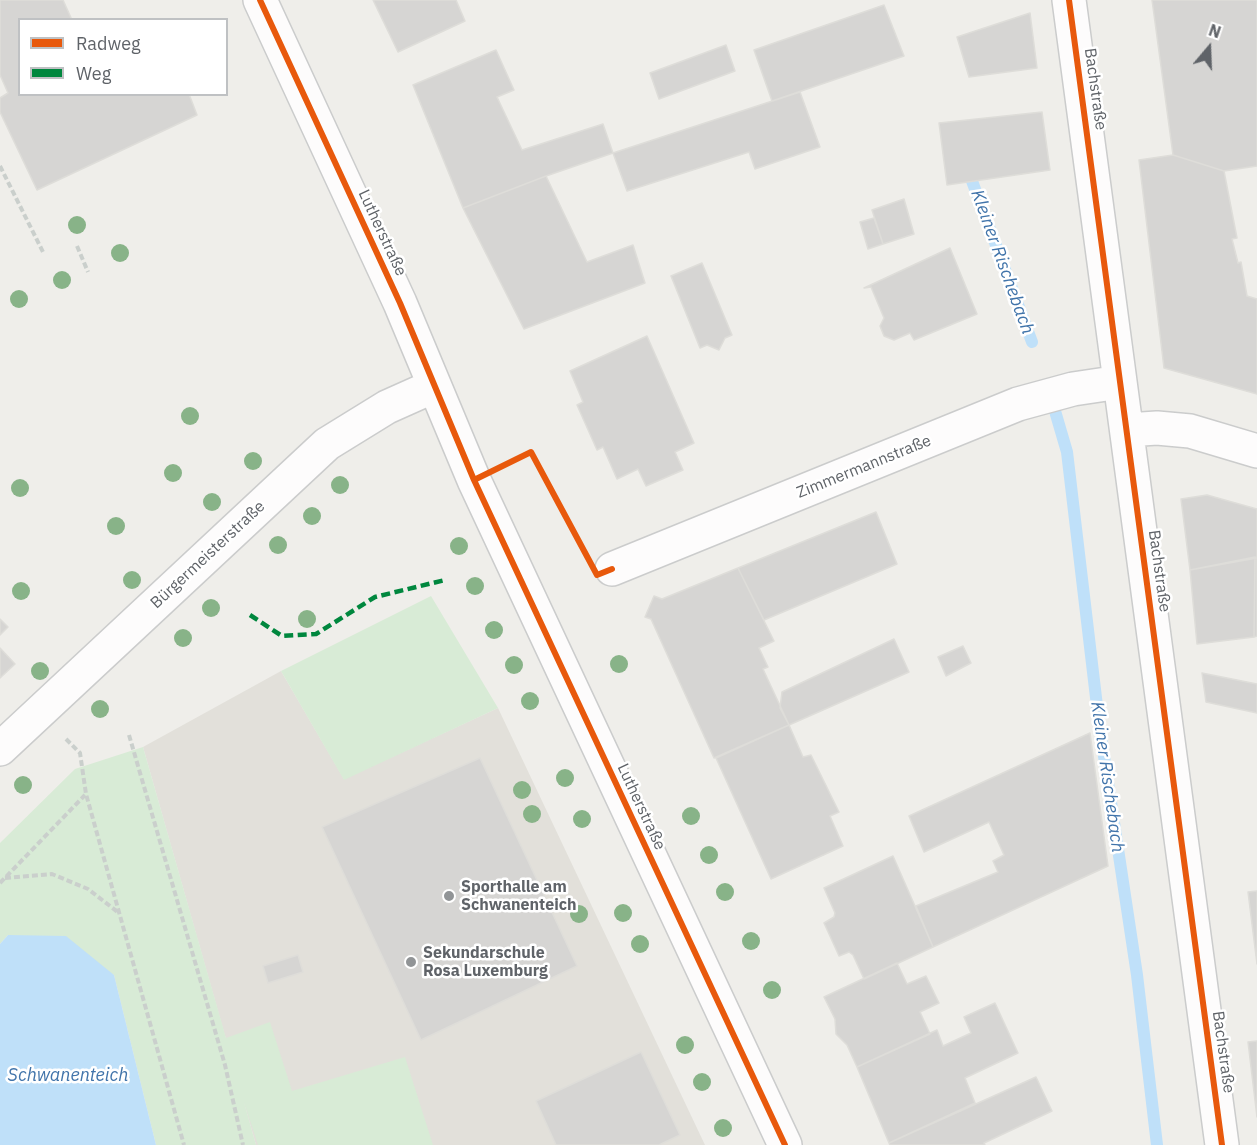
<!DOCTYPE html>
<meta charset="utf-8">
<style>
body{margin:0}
#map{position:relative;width:1257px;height:1145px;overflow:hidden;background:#efeeea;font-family:"IBM Plex Sans",sans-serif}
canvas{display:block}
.legend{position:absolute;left:18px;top:18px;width:210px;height:78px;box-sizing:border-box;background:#fff;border:2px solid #bfc1c3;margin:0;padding:8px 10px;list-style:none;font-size:18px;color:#5f6368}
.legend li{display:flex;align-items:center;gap:12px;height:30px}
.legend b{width:30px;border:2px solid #bfc1c3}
.north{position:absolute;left:1179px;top:18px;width:60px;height:60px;-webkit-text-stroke:4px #fff;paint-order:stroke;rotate:19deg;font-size:16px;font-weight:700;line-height:24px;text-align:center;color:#5f6368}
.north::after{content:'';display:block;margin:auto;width:21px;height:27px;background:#5f6368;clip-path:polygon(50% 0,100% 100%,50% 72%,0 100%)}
</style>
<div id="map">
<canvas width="1257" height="1145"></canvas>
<ul class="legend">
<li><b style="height:8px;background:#e8590c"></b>Radweg</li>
<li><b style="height:8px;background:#00873e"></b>Weg</li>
</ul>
<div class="north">N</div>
</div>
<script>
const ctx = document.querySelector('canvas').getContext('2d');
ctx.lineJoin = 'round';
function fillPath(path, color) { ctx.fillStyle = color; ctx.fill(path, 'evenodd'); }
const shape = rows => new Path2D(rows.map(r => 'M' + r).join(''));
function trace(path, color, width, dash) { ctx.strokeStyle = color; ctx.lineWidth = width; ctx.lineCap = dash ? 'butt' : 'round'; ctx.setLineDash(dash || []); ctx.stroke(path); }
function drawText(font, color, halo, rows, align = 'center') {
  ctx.font = font + ' "IBM Plex Sans",sans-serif'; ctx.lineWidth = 5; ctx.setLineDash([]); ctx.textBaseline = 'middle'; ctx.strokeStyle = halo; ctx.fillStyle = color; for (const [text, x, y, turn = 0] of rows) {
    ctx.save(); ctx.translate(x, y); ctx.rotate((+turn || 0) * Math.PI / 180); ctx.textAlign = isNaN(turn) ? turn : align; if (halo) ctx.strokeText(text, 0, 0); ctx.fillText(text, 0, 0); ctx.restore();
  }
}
fillPath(shape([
 [281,671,344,779,498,708,705,1145,256,1145,143,747]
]), '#e2e0da');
fillPath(shape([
 [431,596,498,708,344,780,281,671],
 [143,747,226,1038,270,1022,292,1091,405,1057,433,1145,258,1145,244,1102,256,1145,156,1145,114,975,8,935,0,944,0,843,75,769]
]), '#d8ebd6');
fillPath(shape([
 [8,935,66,936,114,975,156,1145,0,1145,0,944]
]), '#bfe0f9');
trace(shape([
 [972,181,1032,342],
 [1055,411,1067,452,1099,723,1137,975,1157,1145]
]), '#bfe0f9', 12);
const building = shape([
 [0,0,63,0,72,20,20,20,20,94,189,94,197,115,37,190,0,112,0,98,8,93,0,75,0,0],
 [373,0,456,0,465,21,398,52,373,0],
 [1152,0,1257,0,1257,166,1224,171,1173,155,1152,0],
 [884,5,904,56,772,101,754,50,884,5],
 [1030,13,1037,68,969,77,957,37,1030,13],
 [726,45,735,71,659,99,650,73,726,45],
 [496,50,514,90,497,97,522,150,603,124,613,153,546,176,463,208,413,85,496,50],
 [800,92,820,147,755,169,749,152,627,191,613,153,800,92],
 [1042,112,1050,170,947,185,939,123,1042,112],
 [1173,155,1224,171,1237,238,1232,239,1238,263,1241,262,1247,296,1257,299,1257,394,1164,368,1139,160,1173,155],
 [546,176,587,262,633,245,645,283,524,329,463,208,546,176],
 [904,199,914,234,883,244,872,210,904,199],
 [874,218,883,244,868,249,860,222,874,218],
 [950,248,977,314,914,340,910,333,894,340,884,336,880,326,884,318,871,287,864,288,950,248],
 [702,263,732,335,725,338,719,350,707,345,700,348,671,276,702,263],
 [647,336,694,443,675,452,683,470,646,486,638,469,617,479,603,447,597,450,577,405,583,402,570,371,647,336],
 [1207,495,1257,509,1257,558,1190,570,1181,499,1207,495],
 [876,512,897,564,764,620,738,568,876,512],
 [1255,557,1254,637,1197,644,1190,570,1255,557],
 [1255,557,1257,558,1257,636,1254,637,1255,557],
 [738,568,774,641,759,648,768,667,763,669,789,725,714,758,651,619,645,617,654,596,662,599,738,568],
 [0,619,8,627,0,635,0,619],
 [894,639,909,672,789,725,780,708,782,692,894,639],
 [963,646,971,663,946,676,938,657,963,646],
 [0,648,15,664,0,678,0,648],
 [1202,673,1257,684,1257,713,1206,702,1202,673],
 [789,725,803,757,811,755,839,812,830,816,843,846,771,879,716,758,789,725],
 [1090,733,1108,866,933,947,916,906,998,872,993,861,1004,855,989,822,924,852,909,816,1090,733],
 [480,758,577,966,421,1040,322,827,480,758],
 [893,856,933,947,864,979,853,955,849,952,839,956,824,923,834,917,835,913,824,888,893,856],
 [1257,891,1257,964,1248,892,1257,891],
 [298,955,303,972,268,983,263,966,298,955],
 [897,963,907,984,926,976,939,1003,920,1012,930,1034,857,1067,847,1045,836,1034,835,1019,824,997,897,963],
 [995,1003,1018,1053,965,1078,975,1103,889,1143,857,1067,937,1030,943,1046,971,1033,964,1017,995,1003],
 [1257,1041,1257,1117,1248,1042,1257,1041],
 [641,1052,680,1135,659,1145,556,1145,536,1101,641,1052],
 [1036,1077,1052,1111,984,1143,985,1145,890,1145,889,1143,1036,1077]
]);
fillPath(building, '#d6d5d3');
trace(building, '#deddd9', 1.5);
const minor = shape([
 [260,0,400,303,474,480,785,1145],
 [1069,0,1222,1145],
 [1127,430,1157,428,1190,431,1257,451],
 [612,569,1018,404,1073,389,1120,382],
 [0,749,327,444,387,407,434,386]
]);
trace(minor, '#cbcccc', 36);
trace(shape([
 [0,166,44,254],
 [77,246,88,272],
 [129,735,225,1065,243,1145],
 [66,739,80,753,86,794,184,1145],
 [5,878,52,874,88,889,119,913],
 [0,883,85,795]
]), '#cacfcc', 4, [6, 3]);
trace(minor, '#fdfcfc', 33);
trace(shape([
 [250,615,282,636,316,634,375,597,445,580]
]), '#00873e', 4.5, [9, 4.5]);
trace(shape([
 [260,0,400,303,474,480,785,1145],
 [1069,0,1222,1145],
 [474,480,531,452,597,575,612,569]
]), '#e8590c', 6);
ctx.fillStyle = '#88b388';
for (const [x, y] of [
 [77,225],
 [120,253],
 [62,280],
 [19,299],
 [190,416],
 [253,461],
 [173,473],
 [340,485],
 [20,488],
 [212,502],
 [312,516],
 [116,526],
 [278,545],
 [459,546],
 [132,580],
 [475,586],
 [21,591],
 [211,608],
 [307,619],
 [494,630],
 [183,638],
 [619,664],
 [514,665],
 [40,671],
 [530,701],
 [100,709],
 [565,778],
 [23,785],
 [522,790],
 [532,814],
 [691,816],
 [582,819],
 [709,855],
 [725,892],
 [623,913],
 [579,914],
 [751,941],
 [640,944],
 [772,990],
 [685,1045],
 [702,1082],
 [723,1128]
]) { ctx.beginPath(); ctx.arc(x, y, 9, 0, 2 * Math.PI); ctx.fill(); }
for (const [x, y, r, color] of [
 [449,896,6,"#919496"],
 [411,962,6,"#919496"]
]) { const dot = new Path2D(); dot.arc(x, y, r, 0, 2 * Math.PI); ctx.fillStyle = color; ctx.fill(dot); trace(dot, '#fff', 2); }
drawText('16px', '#5f6368', '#fff', [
 ["Bachstraße",1095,89,82],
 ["Lutherstraße",382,233,65],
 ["Zimmermannstraße",864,467,-22],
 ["Bürgermeisterstraße",208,555,-43],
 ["Bachstraße",1159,571,82],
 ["Lutherstraße",641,807,65],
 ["Bachstraße",1223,1052,82]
]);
drawText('bold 16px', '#5f6368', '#fff', [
 ["Sporthalle am",461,887],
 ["Schwanenteich",461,905],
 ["Sekundarschule",423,953],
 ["Rosa Luxemburg",423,971]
], 'left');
drawText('italic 18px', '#4174aa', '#fff', [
 ["Kleiner Rischebach",1002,262,70],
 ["Kleiner Rischebach",1107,777,82],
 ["Schwanenteich",68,1076]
]);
</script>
